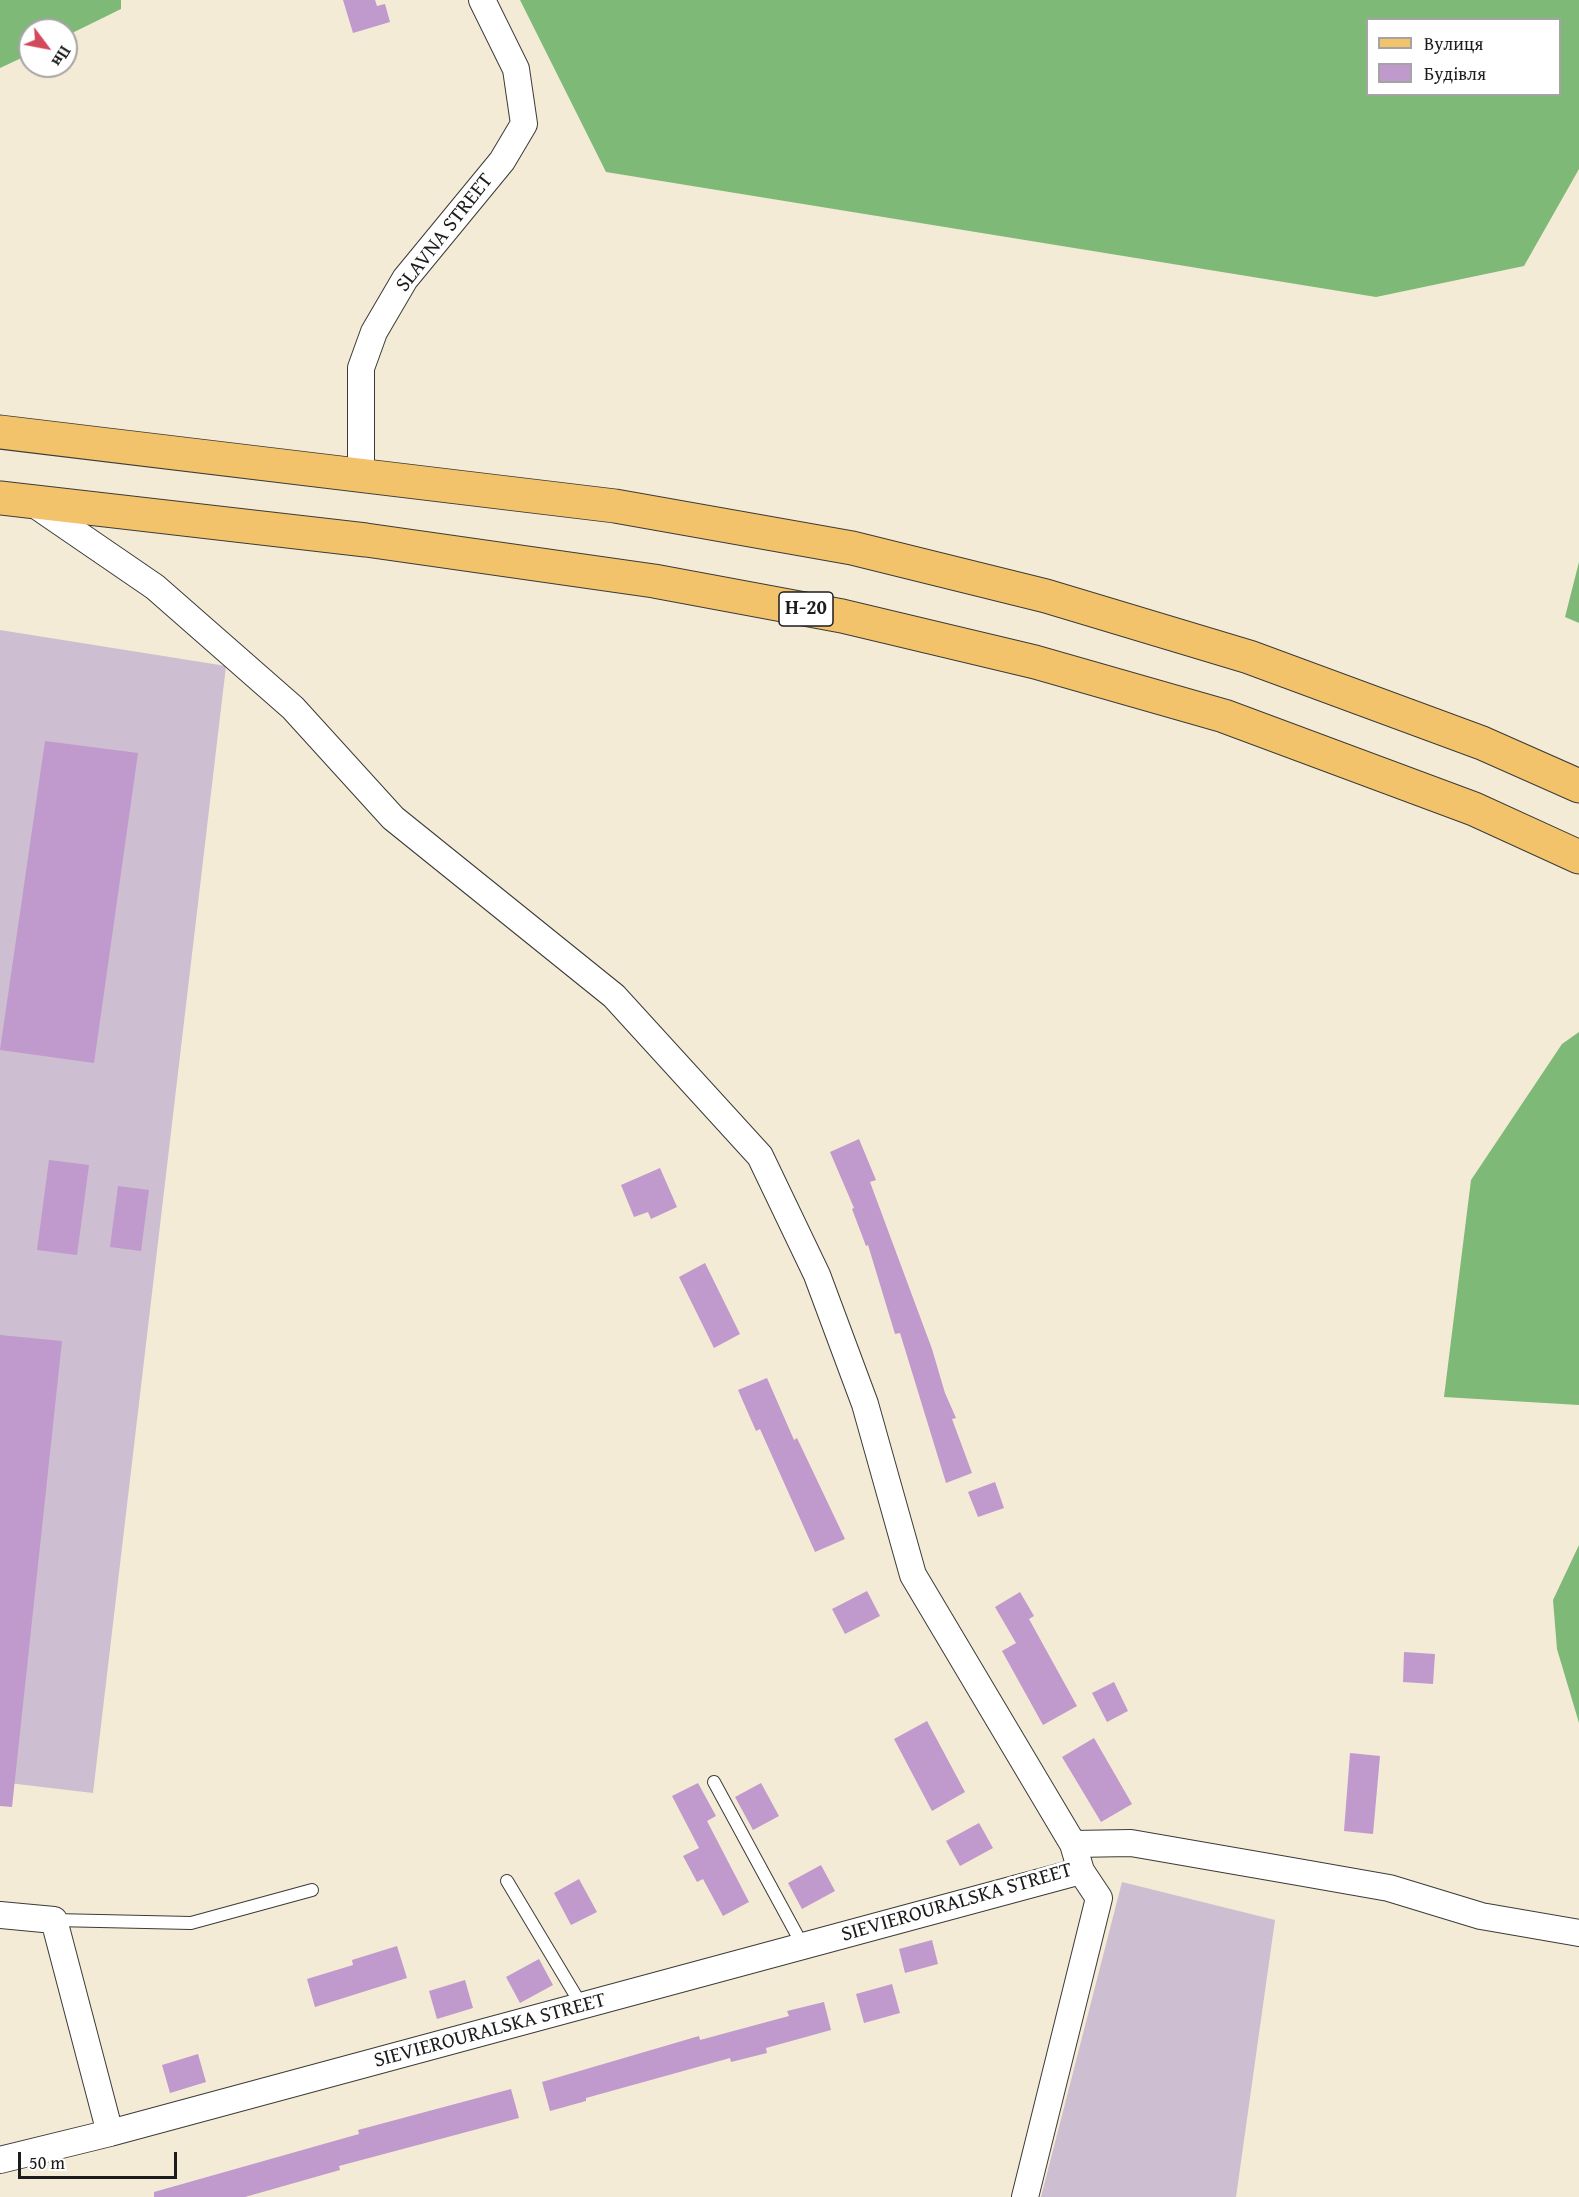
<!DOCTYPE html>
<meta charset="utf-8">
<style>
body{margin:0}
#map{position:relative;width:1579px;height:2197px;overflow:hidden;background:#f3ebd5;font-family:"Gentium Book Plus",serif}
canvas{display:block}
.legend{position:absolute;left:1366px;top:18px;width:195px;height:78px;box-sizing:border-box;background:#fff;border:2px solid #a4a4a4;margin:0;padding:8px 10px;list-style:none;font-size:18px;color:#1c1c1c}
.legend li{display:flex;align-items:center;gap:12px;height:30px}
.legend b{width:30px;border:2px solid #a4a4a4}
.north{position:absolute;left:18px;top:18px;width:60px;height:60px;box-sizing:border-box;background:#fff;border:2px solid #a4a4a4;border-radius:50%;rotate:122deg;font-size:16px;font-weight:700;line-height:24px;text-align:center;color:#1c1c1c}
.north::after{content:'';display:block;margin:auto;width:21px;height:27px;background:#d1495b;clip-path:polygon(50% 0,100% 100%,50% 72%,0 100%)}
.scale{position:absolute;left:18px;top:2152px;width:159px;height:27px;box-sizing:border-box;border:3px solid #1c1c1c;border-top:0;padding-left:8px;font-size:18px;line-height:21px;white-space:nowrap;color:#1c1c1c;-webkit-text-stroke:4px #fff;paint-order:stroke}
</style>
<div id="map">
<canvas width="1579" height="2197"></canvas>
<ul class="legend">
<li><b style="height:8px;background:#f2c36a"></b>Вулиця</li>
<li><b style="height:16px;background:#c099cd"></b>Будівля</li>
</ul>
<div class="north">Пн</div>
<div class="scale">50 m</div>
</div>
<script>
const ctx = document.querySelector('canvas').getContext('2d');
ctx.lineJoin = 'round';
function fillPath(path, color) { ctx.fillStyle = color; ctx.fill(path, 'evenodd'); }
const shape = rows => new Path2D(rows.map(r => 'M' + r).join(''));
function trace(path, color, width, dash) { ctx.strokeStyle = color; ctx.lineWidth = width; ctx.lineCap = dash ? 'butt' : 'round'; ctx.setLineDash(dash || []); ctx.stroke(path); }
function drawText(font, color, halo, rows, align = 'center') {
  ctx.font = font + ' "Gentium Book Plus",serif'; ctx.lineWidth = 6; ctx.setLineDash([]); ctx.textBaseline = 'middle'; ctx.strokeStyle = halo; ctx.fillStyle = color; for (const [text, x, y, turn = 0] of rows) {
    ctx.save(); ctx.translate(x, y); ctx.rotate((+turn || 0) * Math.PI / 180); ctx.textAlign = isNaN(turn) ? turn : align; if (halo) ctx.strokeText(text, 0, 0); ctx.fillText(text, 0, 0); ctx.restore();
  }
}
fillPath(shape([
 [0,630,226,666,93,1793,0,1782],
 [1122,1882,1275,1920,1236,2197,1041,2197]
]), '#cebed1');
fillPath(shape([
 [0,0,121,0,121,9,66,36,66,30,30,30,30,54,0,68],
 [520,0,1579,0,1579,169,1524,266,1376,297,606,172],
 [1368,20,1560,20,1560,94,1368,94],
 [1579,562,1579,623,1565,617],
 [1579,1032,1579,1405,1444,1397,1471,1180,1562,1044],
 [1579,1545,1579,1723,1557,1649,1553,1600]
]), '#7eb978');
fillPath(shape([
 [343,0,375,0,377,6,385,4,390,22,353,33],
 [45,741,138,753,94,1063,0,1050],
 [859,1139,876,1180,870,1182,932,1349,945,1393,956,1418,952,1419,972,1473,946,1483,900,1333,895,1334,868,1245,866,1246,852,1209,854,1208,830,1152],
 [49,1160,89,1165,77,1255,37,1250],
 [660,1168,677,1207,651,1219,648,1212,634,1217,621,1185],
 [118,1186,149,1190,141,1251,110,1247],
 [705,1263,740,1334,714,1348,679,1277],
 [0,1335,62,1341,12,1807,0,1806],
 [767,1378,794,1440,797,1438,845,1539,815,1552,760,1429,756,1431,738,1390],
 [995,1482,1004,1508,978,1517,968,1492],
 [867,1591,880,1616,845,1634,832,1609],
 [1020,1592,1034,1616,1029,1619,1077,1706,1043,1725,1002,1651,1016,1643,995,1607],
 [1404,1652,1435,1654,1433,1684,1403,1682],
 [1114,1682,1128,1711,1107,1722,1092,1693],
 [927,1721,965,1792,932,1811,894,1739],
 [1094,1738,1132,1804,1101,1822,1062,1757],
 [1350,1753,1380,1756,1373,1834,1344,1831],
 [698,1783,716,1816,707,1821,749,1902,723,1916,703,1879,697,1882,683,1856,699,1848,672,1796],
 [761,1783,779,1816,753,1830,735,1797],
 [979,1823,993,1848,960,1866,946,1841],
 [821,1865,835,1891,802,1909,788,1883],
 [579,1879,597,1912,571,1925,554,1893],
 [932,1940,938,1964,905,1973,899,1949],
 [397,1946,407,1978,315,2007,307,1979,353,1965,352,1960],
 [539,1959,553,1985,520,2003,506,1977],
 [465,1980,473,2008,437,2019,429,1991],
 [892,1984,900,2013,864,2023,856,1994],
 [824,2002,831,2030,766,2048,767,2053,731,2062,730,2058,586,2098,586,2101,550,2111,542,2082,699,2036,700,2040,789,2016,787,2011],
 [198,2054,206,2082,170,2093,162,2065],
 [511,2089,519,2118,339,2166,340,2170,245,2197,154,2197,154,2192,359,2134,358,2130]
]), '#c099cd');
const service = shape([
 [714,1782,803,1946],
 [507,1881,582,2006],
 [54,1920,191,1923,312,1890]
]);
const minor = shape([
 [361,474,361,368,374,332,405,279,502,161,524,124,516,69,482,0],
 [1073,1844,1131,1843,1298,1872,1389,1888,1481,1916,1579,1933],
 [0,1915,54,1920,110,2133],
 [0,2160,110,2133,1081,1871,1073,1844,913,1575,865,1404,817,1275,760,1156,614,996,393,818,293,708,155,587,31,502],
 [1025,2197,1099,1898,1081,1871]
]);
const primary = shape([
 [0,432,615,506,852,548,1046,596,1249,657,1482,743,1579,786],
 [0,498,366,540,654,581,842,616,1035,662,1224,716,1474,809,1579,857]
]);
trace(service, '#3c3b38', 14);
trace(minor, '#3c3b38', 28);
trace(primary, '#3c3b38', 35);
trace(service, '#fff', 12);
trace(minor, '#fff', 26);
trace(primary, '#f2c36a', 33);
for (const [x, y, w] of [
 [806,609,54]
]) { const box = new Path2D(); box.roundRect(x - w / 2, y - 17, w, 34, 4.5); ctx.fillStyle = '#fff'; ctx.fill(box); trace(box, '#1c1c1c', 1.5); }
drawText('bold 20px', '#1c1c1c', null, [
 ["Н-20",806,609]
]);
drawText('21px', '#1c1c1c', '#fff', [
 ["SLAVNA STREET",445,233,-52],
 ["SIEVIEROURALSKA STREET",957,1903,-16],
 ["SIEVIEROURALSKA STREET",490,2031,-15]
]);
</script>
